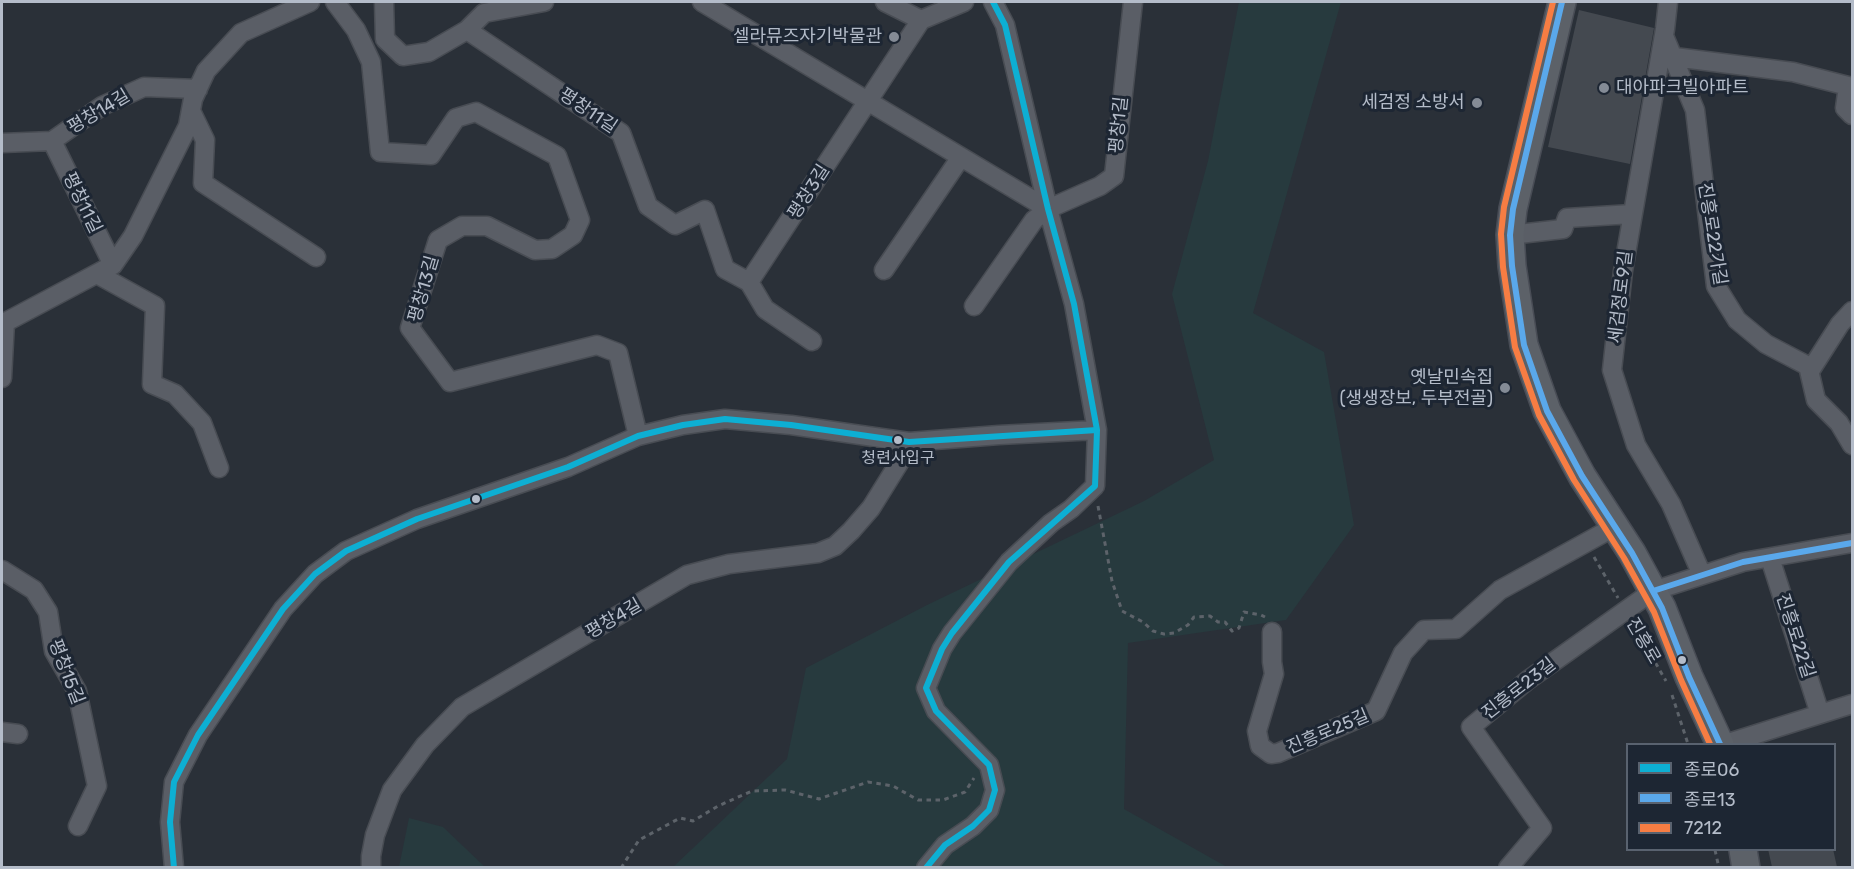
<!DOCTYPE html>
<meta charset="utf-8">
<style>
body{margin:0}
#map{position:relative;width:1854px;height:869px;overflow:hidden;background:#2a3038;font-family:Rubik,"Noto Sans KR",sans-serif}
canvas{display:block}
.frame{position:absolute;inset:0;border:3px solid #b4bcc9;pointer-events:none}
.legend{position:absolute;left:1626px;top:743px;width:210px;height:108px;box-sizing:border-box;background:#1d2633;border:2px solid #59626f;margin:0;padding:8px 10px;list-style:none;font-size:18px;color:#b4bcc9}
.legend li{display:flex;align-items:center;gap:12px;height:30px}
.legend b{width:30px;border:2px solid #59626f}
</style>
<div id="map">
<canvas width="1854" height="869"></canvas>
<div class="frame"></div>
<ul class="legend">
<li><b style="height:8px;background:#0dafd3"></b>종로06</li>
<li><b style="height:8px;background:#5aa8eb"></b>종로13</li>
<li><b style="height:8px;background:#f77d43"></b>7212</li>
</ul>
</div>
<script>
const ctx = document.querySelector('canvas').getContext('2d');
ctx.lineJoin = 'round';
function fillPath(path, color) { ctx.fillStyle = color; ctx.fill(path, 'evenodd'); }
const shape = rows => new Path2D(rows.map(r => 'M' + r).join(''));
function trace(path, color, width, dash) { ctx.strokeStyle = color; ctx.lineWidth = width; ctx.lineCap = dash ? 'butt' : 'round'; ctx.setLineDash(dash || []); ctx.stroke(path); }
function drawText(font, color, halo, rows, align = 'center') {
  ctx.font = font + ' Rubik,"Noto Sans KR",sans-serif'; ctx.lineWidth = 6; ctx.setLineDash([]); ctx.textBaseline = 'middle'; ctx.strokeStyle = halo; ctx.fillStyle = color; for (const [text, x, y, turn = 0] of rows) {
    ctx.save(); ctx.translate(x, y); ctx.rotate((+turn || 0) * Math.PI / 180); ctx.textAlign = isNaN(turn) ? turn : align; if (halo) ctx.strokeText(text, 0, 0); ctx.fillText(text, 0, 0); ctx.restore();
  }
}
fillPath(shape([
 [1239,2,1341,2,1253,313,1324,352,1354,525,1286,620,1128,643,1124,809,1227,867,672,868,787,759,806,668,927,605,1144,501,1214,460,1172,294,1208,161],
 [409,818,443,827,485,867,399,867]
]), '#273a3e');
fillPath(shape([
 [1579,10,1654,28,1630,164,1548,147],
 [1768,849,1833,849,1837,867,1772,867]
]), '#444950');
const street = shape([
 [335,2,356,30,371,62,380,152,431,155,456,118,476,112,557,156,580,220,573,235,552,249,535,250,487,226,462,226,438,240,410,328,450,382,597,345,618,353,638,436],
 [384,2,385,39,403,56,429,52,467,30,621,133,648,206,675,225,705,210,725,269,749,282,765,309,812,341],
 [702,2,1048,209],
 [885,2,921,20],
 [1668,2,1665,29,1623,271,1612,370,1636,445,1671,504,1702,575],
 [467,30,484,13,544,2],
 [1664,36,1695,110,1716,286,1737,320,1766,344,1808,366,1816,400,1839,423,1852,445],
 [1674,57,1793,72,1848,86,1845,108,1852,115],
 [191,111,205,140,203,183,316,257],
 [52,141,113,265],
 [2,143,52,141,102,106,144,87,198,89],
 [1510,235,1563,229,1567,218,1632,214],
 [884,270,961,157],
 [97,274,155,306,152,384,175,394,202,423,219,468],
 [749,282,921,20,964,2],
 [974,306,1034,220,1048,209,1100,186,1114,176,1133,2],
 [2,323,5,322,2,378],
 [2,324,113,265,133,236,188,126,193,99,206,71,241,33,310,2],
 [1810,371,1840,324,1852,311],
 [1770,558,1820,714],
 [2,570,34,590,48,612,54,651,77,691,97,786,78,826],
 [1272,632,1272,662,1274,674,1257,731,1260,746,1271,754,1278,753,1376,711,1403,653,1424,630,1456,629,1500,590,1616,526],
 [2,732,18,734],
 [1725,744,1852,704],
 [174,868,170,822,174,782,198,735,283,609,315,574,346,551,417,519,568,467,638,436,683,425,725,419,791,425,909,442,999,435,1097,430],
 [371,868,371,856,375,835,392,790,425,745,462,707,687,575,729,564,818,553,835,546,851,531,871,508,899,463,909,442],
 [926,868,945,845,973,826,989,810,995,790,989,765,936,711,926,688,942,649,952,633,1009,562,1051,523,1071,509,1095,486,1097,430,1074,304,1048,209,1005,25,993,2],
 [1508,868,1542,828,1471,727,1528,680,1653,591,1743,562,1852,543]
]);
const primary = shape([
 [1562,2,1513,209,1510,235,1512,266,1524,345,1547,411,1582,476,1632,553,1662,608,1689,677,1720,744],
 [1743,850,1746,868]
]);
trace(street, '#484c53', 21);
trace(primary, '#484c55', 30);
trace(shape([
 [1098,506,1112,581,1122,611,1143,622,1153,631,1164,634,1174,633,1188,625,1194,617,1210,616,1218,622,1225,622,1232,631,1239,628,1244,612,1261,615,1265,617],
 [1594,557,1618,598],
 [1633,624,1666,681],
 [1672,695,1688,744],
 [1715,850,1719,868],
 [621,868,639,840,680,818,693,821,718,806,752,791,785,790,819,799,868,782,893,786,918,800,943,800,965,792,974,778]
]), '#5d636a', 3, [4.5, 4.5]);
trace(street, '#5a5e66', 18);
trace(primary, '#5c6168', 27);
trace(shape([
 [174,868,170,822,174,782,198,735,283,609,315,574,346,551,417,519,568,467,638,436,683,425,725,419,791,425,909,442,1097,430],
 [926,868,945,845,973,826,989,810,995,790,989,765,936,711,926,688,942,649,952,633,1009,562,1095,486,1097,430,1074,304,1048,209,1005,25,993,2]
]), '#0dafd3', 6);
trace(shape([
 [1562,2,1513,209,1510,235,1512,266,1524,345,1547,411,1582,476,1632,553,1662,608,1689,677,1720,744],
 [1653,591,1743,562,1852,543]
]), '#5aa8eb', 6);
trace(shape([
 [1553,2,1504,207,1501,234,1503,267,1515,347,1539,415,1574,480,1624,558,1654,612,1681,680,1710,744]
]), '#f77d43', 6);
for (const [x, y, r, color] of [
 [894,37,6,"#848b96"],
 [1604,88,6,"#848b96"],
 [1477,103,6,"#848b96"],
 [1505,388,6,"#848b96"],
 [898,440,5,"#b4bcc9"],
 [476,499,5,"#b4bcc9"],
 [1682,660,5,"#b4bcc9"]
]) { const dot = new Path2D(); dot.arc(x, y, r, 0, 2 * Math.PI); ctx.fillStyle = color; ctx.fill(dot); trace(dot, '#1d2633', 2); }
drawText('16px', '#b4bcc9', '#1d2633', [
 ["청련사입구",898,458]
]);
drawText('18px', '#b4bcc9', '#1d2633', [
 ["셀라뮤즈자기박물관",882,37],
 ["대아파크빌아파트",1616,88,"left"],
 ["세검정 소방서",1465,103],
 ["옛날민속집",1493,378],
 ["(생생장보, 두부전골)",1493,399]
], 'right');
drawText('18px', '#b4bcc9', '#1d2633', [
 ["평창11길",588,111,34],
 ["평창14길",99,112,-31],
 ["평창1길",1119,125,-84],
 ["평창3길",809,192,-57],
 ["평창11길",82,203,64],
 ["진흥로22가길",1712,234,81],
 ["평창13길",424,289,-74],
 ["세검정로9길",1621,297,-83],
 ["평창4길",614,619,-30],
 ["진흥로22길",1795,636,72],
 ["진흥로",1643,641,60],
 ["평창15길",66,672,69],
 ["진흥로23길",1519,689,-38],
 ["진흥로25길",1328,732,-23]
]);
</script>
